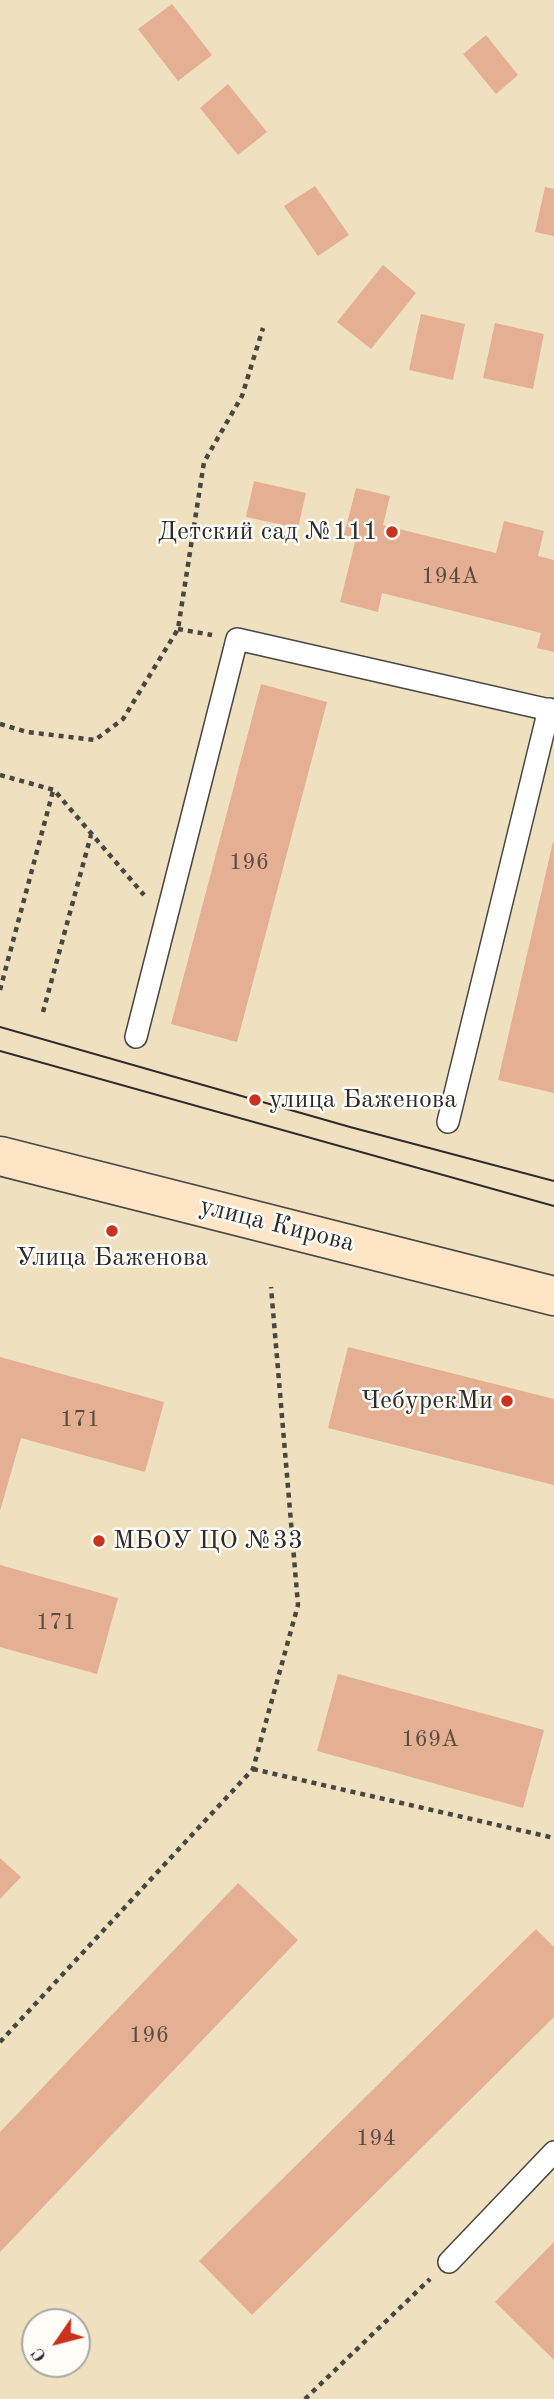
<!DOCTYPE html>
<meta charset="utf-8">
<style>
body{margin:0}
#map{position:relative;width:554px;height:2399px;overflow:hidden;background:#efe0c0;font-family:"Old Standard TT",serif}
canvas{display:block}
.north{position:absolute;left:21px;top:2308px;width:70px;height:70px;box-sizing:border-box;background:#fdfcf7;border:2px solid #a9a8a5;border-radius:50%;rotate:235deg;font-size:19px;font-weight:700;line-height:28px;text-align:center;color:#2b2b2b}
.north::after{content:'';display:block;margin:auto;width:24px;height:32px;background:#c8321e;clip-path:polygon(50% 0,100% 100%,50% 72%,0 100%)}
</style>
<div id="map">
<canvas width="554" height="2399"></canvas>
<div class="north">С</div>
</div>
<script>
const ctx = document.querySelector('canvas').getContext('2d');
ctx.lineJoin = 'round';
function fillPath(path, color) { ctx.fillStyle = color; ctx.fill(path, 'evenodd'); }
const shape = rows => new Path2D(rows.map(r => 'M' + r).join(''));
function trace(path, color, width, dash) { ctx.strokeStyle = color; ctx.lineWidth = width; ctx.lineCap = dash ? 'butt' : 'round'; ctx.setLineDash(dash || []); ctx.stroke(path); }
function drawText(font, color, halo, rows, align = 'center') {
  ctx.font = font + ' "Old Standard TT",serif'; ctx.lineWidth = 5; ctx.setLineDash([]); ctx.textBaseline = 'middle'; ctx.strokeStyle = halo; ctx.fillStyle = color; for (const [text, x, y, turn = 0] of rows) {
    ctx.save(); ctx.translate(x, y); ctx.rotate((+turn || 0) * Math.PI / 180); ctx.textAlign = isNaN(turn) ? turn : align; if (halo) ctx.strokeText(text, 0, 0); ctx.fillText(text, 0, 0); ctx.restore();
  }
}
fillPath(shape([
 [172,4,212,55,178,81,138,29],
 [486,35,518,75,496,94,463,54],
 [228,84,267,132,238,155,200,108],
 [315,186,349,235,318,256,284,206],
 [545,187,554,189,554,236,535,232],
 [383,265,416,293,371,349,337,322],
 [421,314,465,324,453,380,409,370],
 [495,323,544,334,533,389,483,378],
 [254,481,306,493,298,528,246,517],
 [356,488,390,496,383,525,496,553,504,521,544,531,538,556,554,560,554,652,537,648,541,633,382,593,378,612,340,602,356,538,344,535],
 [261,684,327,702,237,1042,171,1024],
 [553,842,554,842,554,1093,498,1080],
 [348,1347,554,1399,554,1485,328,1428],
 [0,1357,164,1402,145,1472,21,1438,0,1511],
 [0,1565,118,1598,97,1674,0,1647],
 [338,1674,544,1730,523,1808,317,1751],
 [0,1858,21,1877,0,1899],
 [238,1883,298,1940,0,2252,0,2132],
 [536,1929,554,1947,554,2017,252,2315,199,2261],
 [554,2242,554,2360,495,2302]
]), '#e4af92');
const lane = shape([
 [136,1037,237,639,554,711],
 [448,1122,549,709],
 [449,2262,554,2152]
]);
const secondary = shape([
 [0,1156,554,1296]
]);
trace(lane, '#484641', 24);
trace(secondary, '#484641', 41);
trace(shape([
 [178,629,212,635],
 [0,724,27,732,95,740,123,719,178,629,204,462,242,396,263,328],
 [0,775,54,790,144,895],
 [0,990,53,791],
 [43,1012,91,835],
 [253,1769,554,1838],
 [0,2042,253,1769,298,1605,271,1287],
 [305,2399,430,2279]
]), '#484641', 4.5, [5, 5]);
trace(lane, '#fff', 21);
trace(secondary, '#fde5c5', 38);
trace(shape([
 [0,1027,350,1127,554,1181],
 [0,1051,554,1206]
]), '#2b2b2b', 2);
for (const [x, y, r, color] of [
 [392,532,7,"#c8321e"],
 [255,1100,7,"#c8321e"],
 [112,1231,7,"#c8321e"],
 [507,1401,7,"#c8321e"],
 [99,1541,7,"#c8321e"]
]) { const dot = new Path2D(); dot.arc(x, y, r, 0, 2 * Math.PI); ctx.fillStyle = color; ctx.fill(dot); trace(dot, '#fdfcf7', 2.5); }
drawText('23px', '#594c45', null, [
 ["194А",450,577],
 ["196",249,863],
 ["171",80,1420],
 ["171",56,1623],
 ["169А",430,1740],
 ["196",149,2036],
 ["194",376,2139]
]);
drawText('26px', '#2b2b2b', '#fdfcf7', [
 ["Детский сад №111",378,532],
 ["улица Баженова",269,1100,"left"],
 ["Улица Баженова",112,1258,"center"],
 ["ЧебурекМи",493,1401],
 ["МБОУ ЦО №33",113,1541,"left"]
], 'right');
drawText('26px', '#2b2b2b', '#fdfcf7', [
 ["улица Кирова",277,1225,14]
]);
</script>
